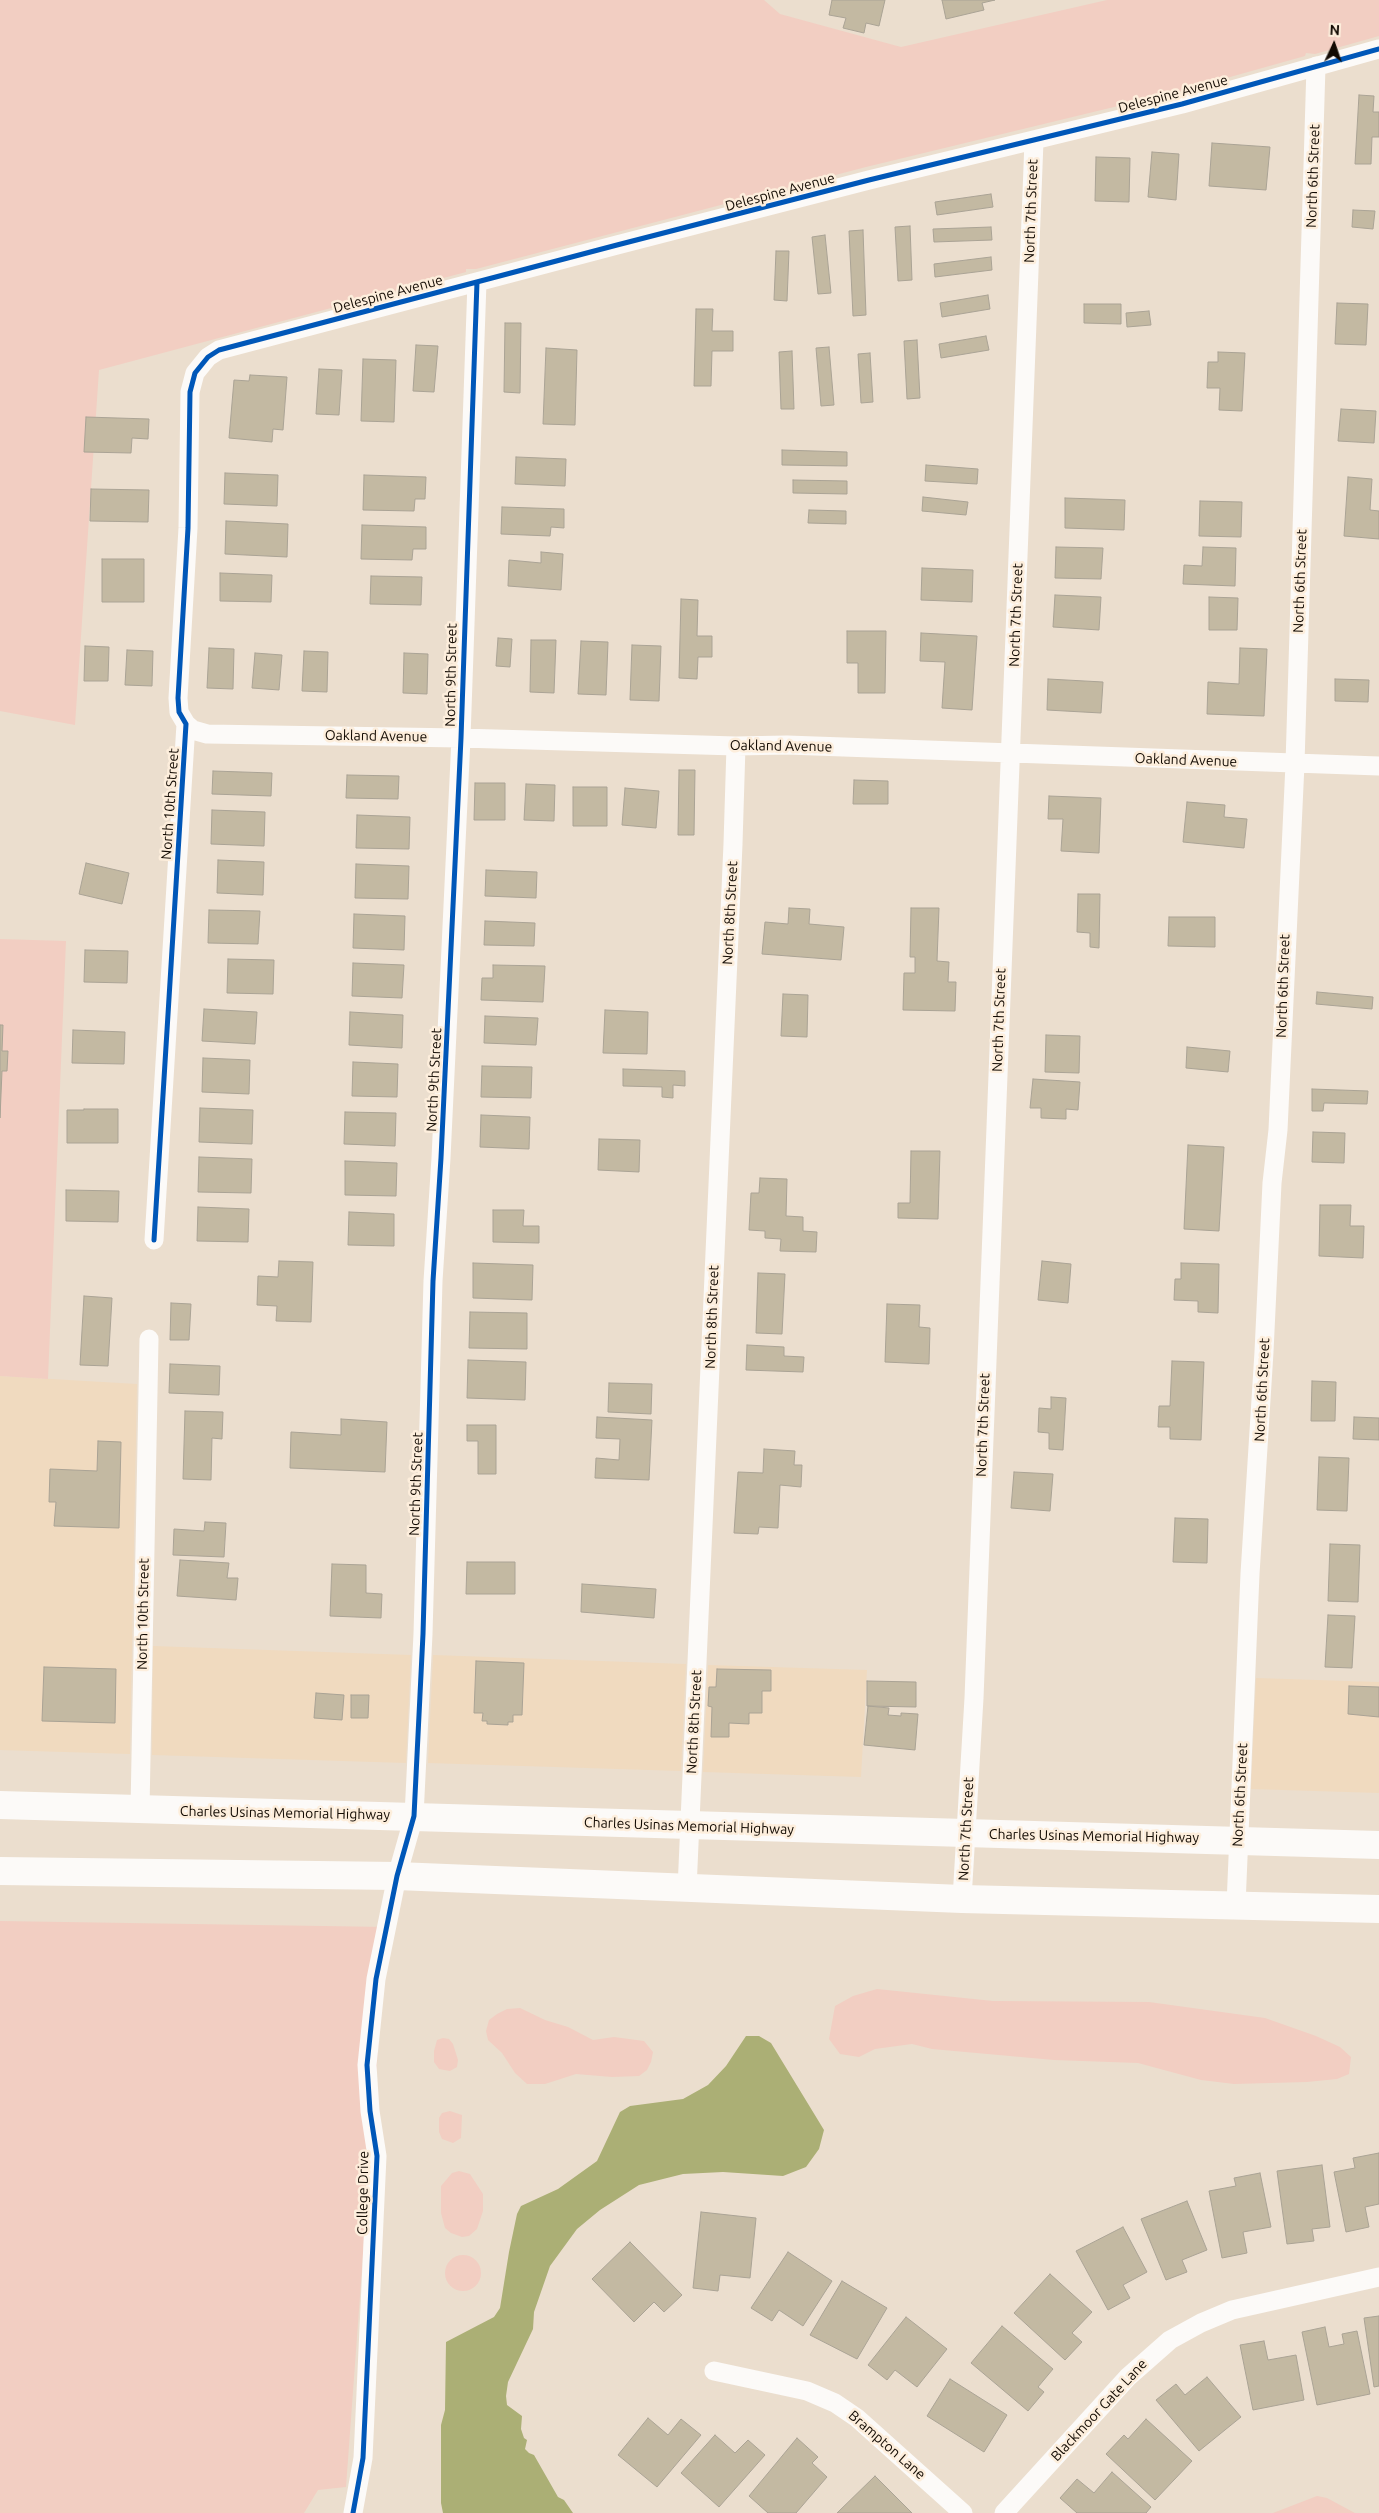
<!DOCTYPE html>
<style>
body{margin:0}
#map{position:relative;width:1379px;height:2513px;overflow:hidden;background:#ebdece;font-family:Ubuntu,sans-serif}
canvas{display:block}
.north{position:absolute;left:1309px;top:20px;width:50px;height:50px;-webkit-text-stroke:4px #fdeedc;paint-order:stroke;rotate:3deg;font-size:14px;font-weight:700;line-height:20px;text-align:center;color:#120a02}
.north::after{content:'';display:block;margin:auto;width:18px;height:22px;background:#120a02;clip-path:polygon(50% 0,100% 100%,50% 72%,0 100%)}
</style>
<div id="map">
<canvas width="1379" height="2513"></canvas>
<div class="north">N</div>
</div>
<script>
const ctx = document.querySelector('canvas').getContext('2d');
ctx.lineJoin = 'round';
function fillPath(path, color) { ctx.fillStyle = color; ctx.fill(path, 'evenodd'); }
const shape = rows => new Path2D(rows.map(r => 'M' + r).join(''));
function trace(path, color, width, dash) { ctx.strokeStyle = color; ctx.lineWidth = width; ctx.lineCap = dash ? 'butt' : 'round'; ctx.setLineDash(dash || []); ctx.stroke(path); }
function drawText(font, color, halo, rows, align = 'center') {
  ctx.font = font + ' Ubuntu,sans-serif'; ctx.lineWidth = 5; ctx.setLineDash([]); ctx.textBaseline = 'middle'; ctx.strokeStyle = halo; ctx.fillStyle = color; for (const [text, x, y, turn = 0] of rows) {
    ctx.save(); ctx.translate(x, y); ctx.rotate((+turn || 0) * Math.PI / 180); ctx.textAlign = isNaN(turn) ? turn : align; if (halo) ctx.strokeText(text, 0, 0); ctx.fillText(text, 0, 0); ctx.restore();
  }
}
fillPath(shape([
 [0,1376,137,1384,130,1754,0,1750],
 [153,1646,411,1655,406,1763,152,1755],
 [433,1655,686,1664,681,1771,428,1763],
 [708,1665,867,1670,861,1777,703,1772],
 [1256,1678,1379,1682,1379,1793,1251,1789]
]), '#f0dabf');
fillPath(shape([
 [0,0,764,0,780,14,901,47,1107,0,1379,0,1379,36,1315,54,1306,53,1305,56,1180,91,866,167,476,269,466,269,466,272,99,370,75,725,0,711],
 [0,939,66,941,48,1379,0,1376],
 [0,1921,387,1927,346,2487,318,2490,304,2513,0,2513],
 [877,1989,993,2001,1149,2002,1265,2018,1316,2036,1340,2047,1351,2057,1349,2074,1337,2079,1307,2082,1234,2084,1201,2080,1138,2063,1054,2060,932,2049,912,2044,875,2049,859,2057,840,2054,829,2039,835,2006,853,1996],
 [520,2008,545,2020,568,2027,593,2040,614,2037,644,2041,653,2052,651,2062,647,2070,639,2076,612,2077,576,2074,545,2084,527,2084,515,2073,502,2053,488,2040,486,2031,489,2020,497,2014,507,2009],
 [443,2038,449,2039,453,2044,458,2060,457,2067,450,2071,439,2069,434,2062,434,2051,437,2040],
 [450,2111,462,2115,461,2138,453,2143,442,2139,439,2132,439,2118,442,2113],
 [459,2171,470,2174,483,2194,483,2211,477,2229,469,2236,462,2237,451,2233,445,2228,441,2213,441,2186,452,2173],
 '445 2273a18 18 0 1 1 36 0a18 18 0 1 1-36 0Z',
 [1317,2496,1327,2498,1355,2513,1273,2513]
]), '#f2cec2');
fillPath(shape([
 [746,2036,759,2036,771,2043,824,2130,819,2149,806,2167,783,2176,723,2172,683,2174,639,2185,600,2210,577,2229,550,2266,534,2312,533,2329,508,2382,506,2396,507,2405,522,2416,521,2429,524,2438,527,2440,525,2449,529,2453,534,2455,558,2497,564,2500,573,2513,443,2513,441,2503,441,2425,445,2410,446,2342,494,2317,500,2308,509,2252,517,2214,521,2206,558,2189,597,2161,620,2112,630,2106,683,2099,708,2085,726,2066]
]), '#abaf75');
const building = shape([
 [832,0,885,0,879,26,866,23,864,33,843,28,846,18,829,15,832,0],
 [942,0,995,0,982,3,984,10,946,19,942,0],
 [1359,95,1374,96,1373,112,1379,112,1379,137,1372,137,1371,164,1355,164,1359,95],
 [1212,143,1270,147,1266,190,1209,186,1212,143],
 [1152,152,1179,154,1176,200,1148,197,1152,152],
 [1096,157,1130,158,1129,202,1095,201,1096,157],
 [991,194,993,207,937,215,935,202,991,194],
 [1353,210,1375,211,1373,229,1352,227,1353,210],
 [910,226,912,280,898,281,895,227,910,226],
 [991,227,992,240,934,242,933,229,991,227],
 [863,230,866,315,853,316,849,231,863,230],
 [825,235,831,293,818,294,812,237,825,235],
 [776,251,789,251,787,301,774,300,776,251],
 [991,257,992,270,935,277,934,264,991,257],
 [988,295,990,309,942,317,940,303,988,295],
 [1337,303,1368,304,1366,345,1335,344,1337,303],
 [1084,304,1121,304,1121,324,1084,323,1084,304],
 [696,309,713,309,712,331,733,331,733,351,712,351,711,386,694,386,696,309],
 [1149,311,1151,325,1127,327,1126,313,1149,311],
 [505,323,521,323,520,393,504,392,505,323],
 [986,336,989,350,941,358,939,344,986,336],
 [917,340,920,398,907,399,904,341,917,340],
 [416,345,438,346,434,392,413,391,416,345],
 [829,347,834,405,821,406,816,348,829,347],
 [546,348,577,350,575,425,543,424,546,348],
 [792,351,794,409,781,409,779,352,792,351],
 [1218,352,1245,353,1242,411,1219,410,1220,388,1207,388,1208,362,1218,362,1218,352],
 [870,353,873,402,861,403,858,354,870,353],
 [363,359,396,360,394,422,361,421,363,359],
 [319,369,342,370,339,415,316,414,319,369],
 [250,375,287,377,283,430,273,429,272,442,229,438,234,380,249,381,250,375],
 [1341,409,1376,411,1374,443,1338,441,1341,409],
 [86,417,149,419,148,439,132,438,131,453,84,452,86,417],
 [782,450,847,452,847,466,782,465,782,450],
 [516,457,566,459,565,486,515,484,516,457],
 [926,465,978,469,977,484,925,481,926,465],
 [225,473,278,475,277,506,224,504,225,473],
 [364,475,426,477,425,499,415,499,414,511,363,510,364,475],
 [1348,477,1372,479,1370,510,1379,511,1379,539,1344,536,1348,477],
 [793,480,847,481,847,494,793,493,793,480],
 [91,489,149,490,148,522,90,521,91,489],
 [923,497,968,502,966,515,922,511,923,497],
 [1065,498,1125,500,1124,530,1065,528,1065,498],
 [1200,501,1242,502,1241,537,1199,536,1200,501],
 [502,507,564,509,564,528,551,527,550,536,501,534,502,507],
 [809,510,846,511,846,524,808,523,809,510],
 [226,521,288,524,287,557,225,554,226,521],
 [362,525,426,527,426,549,413,549,412,560,361,559,362,525],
 [1056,547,1103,548,1101,579,1055,578,1056,547],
 [1203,547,1236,548,1235,586,1183,584,1184,565,1202,566,1203,547],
 [541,552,563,554,561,590,508,586,509,560,541,563,541,552],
 [102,559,144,559,144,602,102,602,102,559],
 [922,568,973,570,972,602,921,600,922,568],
 [220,573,272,575,271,602,220,601,220,573],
 [371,576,422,577,421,605,370,604,371,576],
 [1055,595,1101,597,1099,630,1053,627,1055,595],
 [1209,597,1238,598,1237,630,1209,630,1209,597],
 [681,599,698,600,697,636,712,636,712,657,698,657,697,679,679,678,681,599],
 [847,631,886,631,885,693,858,693,858,663,847,663,847,631],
 [921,633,977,636,972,710,942,708,945,662,920,661,921,633],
 [498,638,512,639,510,667,496,666,498,638],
 [531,640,556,640,554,693,530,692,531,640],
 [581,641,608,642,606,695,578,694,581,641],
 [632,645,661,646,659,701,630,700,632,645],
 [85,646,109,647,108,681,84,681,85,646],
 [209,648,234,649,233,689,207,688,209,648],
 [1240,648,1267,649,1264,716,1207,714,1208,682,1239,684,1240,648],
 [127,650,153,651,152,686,125,685,127,650],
 [304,651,328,652,327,692,302,691,304,651],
 [255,653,282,655,279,690,252,688,255,653],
 [404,653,428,654,427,694,403,693,404,653],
 [1048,679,1103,682,1101,713,1047,710,1048,679],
 [1335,679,1369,680,1368,702,1335,701,1335,679],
 [679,770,695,770,694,835,678,835,679,770],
 [213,771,272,773,271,796,212,794,213,771],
 [347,775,399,776,398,799,346,798,347,775],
 [854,780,888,781,888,804,853,804,854,780],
 [475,783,505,783,505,820,474,820,475,783],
 [526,784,555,785,554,821,524,820,526,784],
 [573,787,607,787,607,826,573,826,573,787],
 [625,788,659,791,656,828,622,825,625,788],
 [1049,796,1101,798,1099,853,1061,851,1063,819,1048,819,1049,796],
 [1187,802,1225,805,1224,817,1247,819,1244,848,1183,842,1187,802],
 [212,810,265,812,264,846,211,844,212,810],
 [357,815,410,817,409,849,356,848,357,815],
 [218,860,264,862,263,895,217,893,218,860],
 [86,863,129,873,122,904,79,894,86,863],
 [356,864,409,866,408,899,355,898,356,864],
 [486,870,537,872,536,898,485,896,486,870],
 [1078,894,1100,894,1099,948,1090,947,1090,933,1077,932,1078,894],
 [789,908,810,909,809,924,844,927,841,960,762,954,765,922,788,924,789,908],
 [911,908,939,908,937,961,949,962,948,982,956,982,955,1011,903,1010,904,973,915,973,915,957,910,957,911,908],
 [209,910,260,911,258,944,208,943,209,910],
 [354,914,405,916,404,950,353,948,354,914],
 [1169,917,1215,917,1215,947,1168,946,1169,917],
 [485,921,535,923,534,946,484,945,485,921],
 [85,950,128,951,127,983,84,982,85,950],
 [228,959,274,960,273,994,227,993,228,959],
 [353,963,404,965,402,998,352,996,353,963],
 [493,965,545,966,543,1002,481,1000,482,978,493,978,493,965],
 [1317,992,1373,997,1372,1009,1316,1004,1317,992],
 [783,994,808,995,807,1037,781,1036,783,994],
 [204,1009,257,1012,255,1044,202,1041,204,1009],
 [605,1010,648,1012,647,1054,603,1053,605,1010],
 [350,1012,403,1015,402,1048,349,1045,350,1012],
 [485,1016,538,1018,536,1045,484,1043,485,1016],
 [0,1025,3,1025,2,1051,8,1051,7,1071,2,1071,0,1118,0,1025],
 [73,1030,125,1032,124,1064,72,1063,73,1030],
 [1046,1035,1080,1036,1079,1073,1045,1072,1046,1035],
 [1187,1047,1230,1051,1228,1072,1186,1068,1187,1047],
 [203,1058,250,1060,249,1094,202,1092,203,1058],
 [353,1062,398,1064,397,1097,352,1096,353,1062],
 [482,1066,532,1067,531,1098,481,1097,482,1066],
 [623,1069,685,1071,685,1086,673,1085,673,1098,662,1097,662,1087,623,1086,623,1069],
 [1033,1079,1080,1082,1078,1110,1066,1109,1066,1119,1041,1118,1041,1108,1030,1108,1033,1079],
 [1312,1089,1368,1091,1367,1104,1324,1103,1323,1111,1312,1111,1312,1089],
 [200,1108,253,1110,252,1144,199,1142,200,1108],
 [84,1109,118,1109,118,1143,67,1143,67,1110,84,1110,84,1109],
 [345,1112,396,1113,395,1146,344,1144,345,1112],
 [481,1115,530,1117,529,1149,480,1147,481,1115],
 [1313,1132,1345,1133,1344,1163,1312,1162,1313,1132],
 [599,1139,640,1140,639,1172,598,1170,599,1139],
 [1188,1145,1224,1147,1219,1231,1184,1229,1188,1145],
 [911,1151,940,1151,938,1219,898,1218,898,1203,910,1203,911,1151],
 [199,1157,252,1159,251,1193,198,1192,199,1157],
 [345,1161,397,1163,396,1196,345,1195,345,1161],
 [760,1178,787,1179,786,1216,803,1217,803,1231,817,1232,816,1252,780,1251,781,1239,765,1238,765,1231,749,1230,751,1193,759,1193,760,1178],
 [66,1190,119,1191,118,1222,66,1221,66,1190],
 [1320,1205,1351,1205,1350,1226,1364,1226,1363,1258,1319,1256,1320,1205],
 [198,1207,249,1209,248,1242,197,1241,198,1207],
 [493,1210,524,1210,523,1226,539,1226,539,1243,493,1242,493,1210],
 [349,1212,394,1214,394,1246,348,1245,349,1212],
 [279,1261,313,1262,311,1322,276,1321,277,1306,257,1305,258,1276,278,1277,279,1261],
 [1042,1261,1071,1264,1068,1303,1038,1300,1042,1261],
 [473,1263,533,1265,532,1300,473,1298,473,1263],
 [1181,1263,1219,1264,1218,1313,1198,1312,1198,1301,1174,1300,1175,1279,1181,1279,1181,1263],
 [758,1273,785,1274,782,1334,756,1333,758,1273],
 [84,1296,112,1298,108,1366,80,1365,84,1296],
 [171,1303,191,1304,189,1340,170,1340,171,1303],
 [887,1304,920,1305,919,1327,930,1328,929,1364,885,1362,887,1304],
 [470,1312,527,1313,527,1349,469,1348,470,1312],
 [747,1345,784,1347,784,1356,804,1357,803,1372,746,1370,747,1345],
 [468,1360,526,1362,525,1400,467,1398,468,1360],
 [1172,1361,1204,1362,1201,1440,1170,1439,1170,1427,1158,1427,1159,1406,1170,1406,1172,1361],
 [170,1364,220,1366,219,1395,169,1393,170,1364],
 [1312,1381,1336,1382,1335,1421,1311,1421,1312,1381],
 [609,1383,652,1384,651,1414,608,1412,609,1383],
 [1051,1397,1066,1398,1063,1450,1049,1449,1049,1433,1038,1432,1039,1408,1051,1409,1051,1397],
 [185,1411,223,1412,222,1439,212,1438,211,1480,183,1479,185,1411],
 [597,1417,652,1420,649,1480,595,1478,596,1458,619,1460,620,1439,596,1438,597,1417],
 [1354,1417,1379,1418,1379,1440,1353,1439,1354,1417],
 [341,1419,387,1422,385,1472,290,1468,291,1432,341,1435,341,1419],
 [467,1425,496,1425,496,1474,478,1474,478,1441,467,1441,467,1425],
 [98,1441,121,1442,119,1528,54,1526,56,1502,49,1502,50,1469,97,1471,98,1441],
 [764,1449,795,1451,794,1465,802,1465,801,1487,780,1485,778,1528,759,1527,758,1534,734,1533,738,1472,763,1473,764,1449],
 [1319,1457,1349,1458,1347,1511,1317,1510,1319,1457],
 [1014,1472,1053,1474,1050,1511,1011,1508,1014,1472],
 [1175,1518,1208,1519,1207,1563,1173,1562,1175,1518],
 [205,1522,226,1523,224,1557,173,1555,174,1529,204,1531,205,1522],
 [1330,1544,1360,1545,1358,1602,1328,1601,1330,1544],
 [180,1560,229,1563,227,1578,238,1578,236,1600,177,1596,180,1560],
 [467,1562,515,1562,515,1594,466,1594,467,1562],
 [332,1564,366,1565,366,1593,382,1594,381,1618,330,1616,332,1564],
 [582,1584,656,1589,654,1618,581,1612,582,1584],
 [1328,1615,1355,1616,1352,1668,1325,1667,1328,1615],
 [476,1661,524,1663,522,1715,513,1715,513,1722,508,1722,508,1725,487,1724,487,1721,482,1721,483,1713,474,1713,476,1661],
 [44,1667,116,1669,115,1723,42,1721,44,1667],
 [717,1669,771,1670,771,1691,762,1691,762,1713,749,1713,749,1724,729,1723,729,1737,711,1737,712,1707,708,1706,709,1687,716,1687,717,1669],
 [867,1681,916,1682,916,1707,867,1706,867,1681],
 [1349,1686,1379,1687,1379,1717,1348,1714,1349,1686],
 [316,1693,344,1695,342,1720,314,1718,316,1693],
 [351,1695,369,1695,368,1718,351,1718,351,1695],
 [868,1706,889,1708,888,1715,901,1716,901,1713,918,1714,915,1750,864,1745,868,1706],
 [1379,2153,1379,2204,1365,2207,1369,2227,1346,2232,1334,2172,1355,2168,1353,2158,1379,2153],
 [1322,2165,1330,2227,1312,2229,1314,2241,1287,2244,1277,2171,1322,2165],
 [1260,2173,1271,2227,1243,2232,1247,2253,1222,2258,1209,2191,1236,2186,1234,2178,1260,2173],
 [1187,2201,1207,2250,1182,2260,1187,2272,1166,2280,1141,2219,1187,2201],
 [701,2212,756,2218,750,2278,720,2275,718,2291,693,2288,701,2212],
 [1123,2227,1147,2272,1123,2285,1130,2298,1108,2310,1076,2251,1123,2227],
 [630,2242,682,2295,664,2312,654,2302,634,2322,592,2279,630,2242],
 [788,2252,832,2281,803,2326,779,2310,772,2321,751,2308,788,2252],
 [1050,2274,1092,2312,1072,2333,1082,2342,1065,2360,1014,2313,1050,2274],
 [842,2281,887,2308,857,2359,810,2335,842,2281],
 [1379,2316,1379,2386,1374,2387,1364,2318,1379,2316],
 [906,2317,947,2349,917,2387,895,2370,887,2380,868,2365,906,2317],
 [1002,2326,1053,2369,1038,2387,1044,2392,1028,2411,971,2363,1002,2326],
 [1325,2327,1329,2347,1344,2344,1342,2334,1357,2331,1370,2394,1317,2405,1302,2332,1325,2327],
 [1264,2341,1268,2360,1296,2355,1304,2400,1253,2410,1240,2345,1264,2341],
 [1207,2377,1241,2417,1199,2451,1156,2400,1176,2384,1185,2395,1207,2377],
 [950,2379,1007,2415,984,2452,927,2416,950,2379],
 [648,2418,668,2435,681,2419,701,2435,657,2487,618,2455,648,2418],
 [1146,2419,1192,2461,1155,2500,1106,2454,1124,2435,1128,2439,1146,2419],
 [715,2435,735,2453,748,2440,765,2455,719,2507,681,2473,715,2435],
 [797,2438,818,2457,812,2463,827,2477,796,2513,768,2513,749,2496,797,2438],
 [1112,2472,1151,2507,1146,2513,1077,2513,1060,2498,1077,2479,1094,2493,1112,2472],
 [875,2476,912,2513,837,2513,875,2476]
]);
fillPath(building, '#c3b9a2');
trace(building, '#aaa395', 1);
trace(shape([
 [186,724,193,730,207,734,461,738,736,746,787,745,1379,766],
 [154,1240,186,724,179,712,178,698,188,528,190,392,195,373,208,357,219,350,617,245,869,180,1182,104,1379,49],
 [140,1809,149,1339],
 [687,1889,733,844,736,746],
 [962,1899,974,1698,1034,141],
 [1236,1905,1250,1574,1264,1352,1272,1183,1278,1130,1295,764,1316,66],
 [714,2371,807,2391,835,2403,857,2418,963,2513],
 [353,2513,363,2458,377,2156,370,2111,367,2065,376,1979,397,1876,414,1816,423,1634,433,1281,441,1158,461,738,477,282],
 [1004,2513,1128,2377,1170,2340,1201,2323,1232,2310,1379,2277]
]), '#fcfaf8', 19);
trace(shape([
 [0,1805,1379,1845],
 [0,1871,397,1876,962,1899,1379,1909]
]), '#fcfaf8', 28);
trace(shape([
 [154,1240,186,724,179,712,178,698,188,528,190,392,195,373,208,357,219,350,617,245,869,180,1182,104,1379,49],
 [353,2513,363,2458,377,2156,370,2111,367,2065,376,1979,397,1876,414,1816,423,1634,433,1281,441,1158,461,738,477,282]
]), '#0057b8', 5);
drawText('14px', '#120a02', '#fdeedc', [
 ["Delespine Avenue",1173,94,-15],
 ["North 6th Street",1313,176,-88],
 ["Delespine Avenue",780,192,-15],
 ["North 7th Street",1031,211,-88],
 ["Delespine Avenue",388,294,-15],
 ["North 6th Street",1300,581,-88],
 ["North 7th Street",1016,615,-88],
 ["North 9th Street",451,675,-89],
 ["Oakland Avenue",376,736,1],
 ["Oakland Avenue",781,746,1],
 ["Oakland Avenue",1186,760,2],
 ["North 10th Street",170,804,-86],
 ["North 8th Street",730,913,-87],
 ["North 6th Street",1283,986,-88],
 ["North 7th Street",999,1020,-88],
 ["North 9th Street",434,1080,-87],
 ["North 8th Street",712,1317,-88],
 ["North 6th Street",1262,1390,-87],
 ["North 7th Street",983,1425,-88],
 ["North 9th Street",416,1484,-88],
 ["North 10th Street",143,1614,-89],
 ["North 8th Street",694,1722,-87],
 ["North 6th Street",1240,1795,-87],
 ["Charles Usinas Memorial Highway",285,1813,1],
 ["Charles Usinas Memorial Highway",689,1826,2],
 ["North 7th Street",966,1829,-87],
 ["Charles Usinas Memorial Highway",1094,1836,1],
 ["College Drive",363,2193,-89],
 ["Blackmoor Gate Lane",1099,2410,-47],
 ["Brampton Lane",887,2445,41]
]);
</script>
